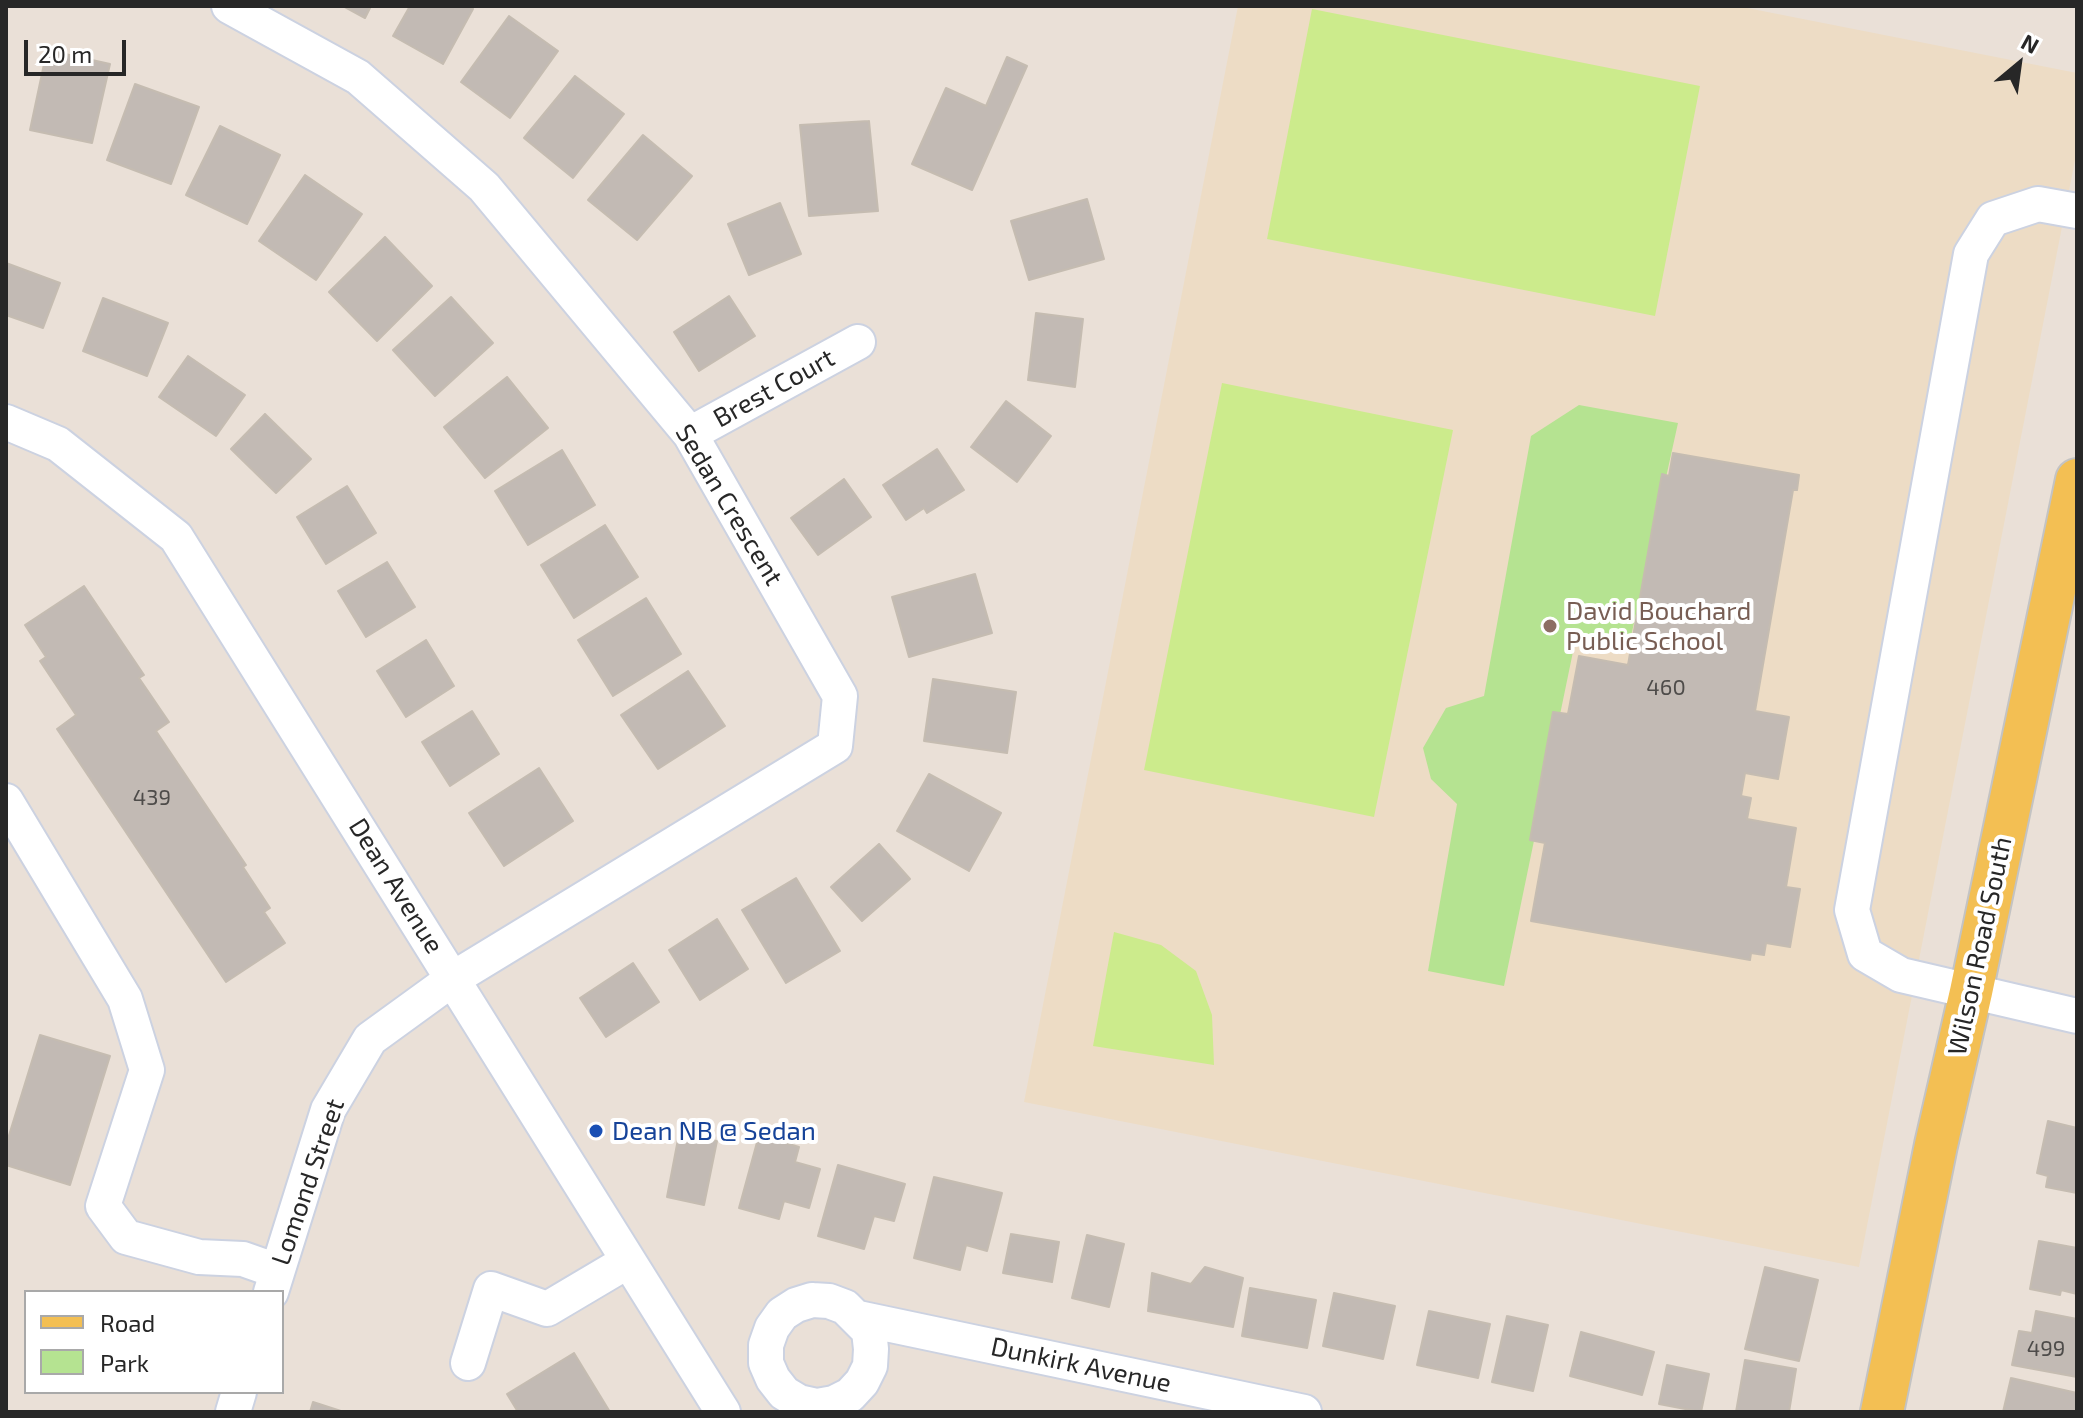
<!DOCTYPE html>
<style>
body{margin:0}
#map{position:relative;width:2083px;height:1418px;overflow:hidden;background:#eae0d7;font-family:"Exo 2",sans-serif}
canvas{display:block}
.frame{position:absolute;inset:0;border:8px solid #272727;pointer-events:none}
.legend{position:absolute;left:24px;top:1290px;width:260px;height:104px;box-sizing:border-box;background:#fff;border:2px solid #a9a9a9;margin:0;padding:10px 14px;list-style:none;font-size:24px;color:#272727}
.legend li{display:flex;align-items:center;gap:16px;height:40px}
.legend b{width:40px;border:2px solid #a9a9a9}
.north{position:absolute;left:1979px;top:24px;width:80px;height:80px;-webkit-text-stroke:6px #fff;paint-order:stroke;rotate:29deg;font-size:22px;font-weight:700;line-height:32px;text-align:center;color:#272727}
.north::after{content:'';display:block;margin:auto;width:28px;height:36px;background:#272727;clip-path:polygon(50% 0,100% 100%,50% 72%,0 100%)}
.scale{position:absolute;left:24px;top:40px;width:102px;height:36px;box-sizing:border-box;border:4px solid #272727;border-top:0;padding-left:10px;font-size:24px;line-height:28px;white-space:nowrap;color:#272727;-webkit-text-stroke:6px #fff;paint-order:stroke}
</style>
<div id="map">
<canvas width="2083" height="1418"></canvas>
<div class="frame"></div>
<ul class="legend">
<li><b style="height:10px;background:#f3bf53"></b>Road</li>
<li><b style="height:22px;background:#b5e391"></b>Park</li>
</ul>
<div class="north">N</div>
<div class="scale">20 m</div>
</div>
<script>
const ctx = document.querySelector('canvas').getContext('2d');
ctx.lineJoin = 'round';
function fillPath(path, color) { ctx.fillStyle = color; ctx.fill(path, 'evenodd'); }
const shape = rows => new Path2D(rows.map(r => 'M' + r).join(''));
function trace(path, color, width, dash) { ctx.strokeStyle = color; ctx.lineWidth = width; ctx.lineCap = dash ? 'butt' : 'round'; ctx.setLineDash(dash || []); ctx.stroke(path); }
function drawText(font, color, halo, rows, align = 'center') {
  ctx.font = font + ' "Exo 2",sans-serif'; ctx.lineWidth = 8; ctx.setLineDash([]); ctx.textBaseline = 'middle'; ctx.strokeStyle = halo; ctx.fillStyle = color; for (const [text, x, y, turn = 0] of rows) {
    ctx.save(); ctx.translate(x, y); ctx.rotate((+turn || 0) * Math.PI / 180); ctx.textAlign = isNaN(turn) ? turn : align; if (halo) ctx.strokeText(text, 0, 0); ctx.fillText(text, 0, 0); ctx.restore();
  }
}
fillPath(shape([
 [1238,6,1737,6,2077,73,2077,150,1859,1267,1024,1102]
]), '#eddcc5');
fillPath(shape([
 [1579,405,1678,423,1628,650,1575,642,1504,986,1428,971,1457,804,1431,779,1423,748,1446,708,1484,696,1531,436]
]), '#b5e391');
fillPath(shape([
 [1312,9,1700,86,1655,316,1267,239],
 [1222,383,1453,430,1374,817,1144,770],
 [1114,932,1161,945,1196,971,1212,1015,1214,1065,1093,1046]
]), '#cceb8c');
const building = shape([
 [343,6,371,6,365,18,343,6],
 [410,6,467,6,473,9,443,64,393,36,410,6],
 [509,16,558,51,510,118,461,82,509,16],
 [47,50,110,64,92,143,30,130,47,50],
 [1007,57,1027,66,972,190,912,164,946,88,986,106,1007,57],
 [575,76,624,114,573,178,524,138,575,76],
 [135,84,199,107,171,184,107,160,135,84],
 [869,121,878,211,809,216,800,125,869,121],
 [220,126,280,155,247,224,186,195,220,126],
 [643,135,692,176,637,240,588,200,643,135],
 [305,175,362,214,316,280,259,241,305,175],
 [1087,199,1104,259,1029,280,1011,221,1087,199],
 [780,203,801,254,749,275,728,224,780,203],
 [385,237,432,286,377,341,329,292,385,237],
 [6,263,60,283,43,328,6,315,6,263],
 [729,296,755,336,699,371,674,332,729,296],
 [451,297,493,343,435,396,393,350,451,297],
 [103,298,168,323,147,376,83,351,103,298],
 [1036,313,1083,319,1075,387,1028,380,1036,313],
 [188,356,245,395,216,436,159,397,188,356],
 [507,377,548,428,485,478,444,427,507,377],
 [1006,401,1051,436,1017,482,971,447,1006,401],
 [265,414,311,459,276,493,231,449,265,414],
 [937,449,964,490,927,513,924,508,906,520,883,485,937,449],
 [562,450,595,505,528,545,495,491,562,450],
 [1673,453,1799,475,1797,490,1793,490,1755,711,1789,717,1778,779,1745,773,1741,796,1751,798,1747,819,1796,828,1786,887,1800,889,1790,947,1766,943,1764,955,1751,953,1750,960,1531,921,1545,843,1530,840,1553,712,1568,714,1579,656,1628,665,1662,474,1669,476,1673,453],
 [844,479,871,517,818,555,791,518,844,479],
 [347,486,376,533,326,564,297,517,347,486],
 [605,525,638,577,574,618,541,565,605,525],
 [387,562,415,607,366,637,338,591,387,562],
 [975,574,992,633,909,657,892,597,975,574],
 [84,586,144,675,139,678,169,722,156,731,246,865,243,867,270,908,264,912,285,943,226,982,57,729,76,715,40,661,46,657,25,625,84,586],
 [646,598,681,654,613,696,578,640,646,598],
 [426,640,454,686,406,717,377,671,426,640],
 [688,671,725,726,658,769,621,715,688,671],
 [933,679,1016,692,1007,753,924,741,933,679],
 [472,711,499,754,450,786,422,742,472,711],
 [539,768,573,821,504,866,469,813,539,768],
 [929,774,1001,813,969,871,897,831,929,774],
 [879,844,910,879,862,921,831,887,879,844],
 [796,878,840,951,786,983,742,910,796,878],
 [717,919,748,969,700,1000,669,950,717,919],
 [633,963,659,1002,606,1037,580,998,633,963],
 [40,1035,110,1056,70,1185,6,1165,6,1145,40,1035],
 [2048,1121,2077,1128,2077,1193,2046,1187,2048,1176,2037,1173,2048,1121],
 [679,1134,717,1141,704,1205,667,1197,679,1134],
 [759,1135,799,1147,795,1162,820,1169,809,1208,784,1201,779,1219,739,1208,759,1135],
 [838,1165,905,1184,894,1221,874,1216,864,1249,818,1236,838,1165],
 [934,1177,1002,1193,987,1251,966,1245,960,1270,914,1258,934,1177],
 [1011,1234,1059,1242,1052,1282,1003,1273,1011,1234],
 [1087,1235,1124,1244,1109,1307,1072,1298,1087,1235],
 [2039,1241,2077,1248,2077,1294,2061,1290,2060,1295,2030,1289,2039,1241],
 [1205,1267,1243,1278,1233,1327,1148,1311,1152,1273,1191,1284,1205,1267],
 [1765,1267,1818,1280,1799,1361,1745,1349,1765,1267],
 [1250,1288,1316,1300,1307,1348,1242,1336,1250,1288],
 [1334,1293,1395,1306,1383,1359,1323,1346,1334,1293],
 [1429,1311,1490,1324,1478,1378,1417,1365,1429,1311],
 [2036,1311,2077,1319,2077,1377,2012,1365,2019,1331,2032,1333,2036,1311],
 [1507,1316,1548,1325,1533,1391,1492,1382,1507,1316],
 [1581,1332,1654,1352,1642,1395,1570,1376,1581,1332],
 [574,1353,610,1412,518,1412,507,1394,574,1353],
 [1745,1360,1796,1369,1789,1412,1736,1412,1745,1360],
 [1667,1365,1709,1374,1701,1412,1659,1404,1667,1365],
 [2011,1378,2077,1393,2077,1412,2003,1412,2011,1378],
 [313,1402,344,1412,310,1412,313,1402]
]);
fillPath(building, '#c2bab4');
trace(building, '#c5bcb1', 2);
const minor = shape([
 [229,6,358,77,484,187,690,434,840,696,835,746,454,978,370,1039,328,1110,271,1292],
 [2077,211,2038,204,1993,219,1971,254,1852,910,1865,954,1901,975,2077,1016],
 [6,422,58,444,176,537,723,1412],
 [690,434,858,342],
 [6,801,125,999,147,1070,103,1206,126,1237,199,1257,243,1259,277,1271],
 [812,1300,829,1301,845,1307,869,1331,871,1349,870,1366,862,1382,850,1395,834,1403,817,1406,799,1402,784,1393,773,1379,766,1363,766,1345,772,1328,782,1314,796,1305,812,1300],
 [858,1318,1304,1412],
 [468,1363,491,1289,547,1309,628,1261],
 [233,1412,239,1392]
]);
const major = shape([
 [1882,1412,1936,1145,1971,992,2077,480]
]);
trace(minor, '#ccd2e1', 38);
trace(major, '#c3c3c3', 46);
trace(minor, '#fff', 34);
trace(major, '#f3bf53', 42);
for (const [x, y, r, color] of [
 [1550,626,8,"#8d6e63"],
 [596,1131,8,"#1a4fb4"]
]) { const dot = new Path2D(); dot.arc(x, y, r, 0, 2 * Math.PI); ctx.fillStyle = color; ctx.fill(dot); trace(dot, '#fff', 3); }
drawText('22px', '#4e4c4a', null, [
 ["460",1666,688],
 ["439",152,798],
 ["499",2046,1349]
]);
drawText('26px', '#272727', '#fff', [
 ["Brest Court",774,388,-29],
 ["Sedan Crescent",729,505,59],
 ["Dean Avenue",396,886,58],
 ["Wilson Road South",1980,946,-78],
 ["Lomond Street",308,1182,-71],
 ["Dunkirk Avenue",1081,1365,12]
]);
drawText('26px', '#785e54', '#fff', [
 ["David Bouchard",1566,611],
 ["Public School",1566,641]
], 'left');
drawText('26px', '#164399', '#fff', [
 ["Dean NB @ Sedan",612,1131]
], 'left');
</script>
